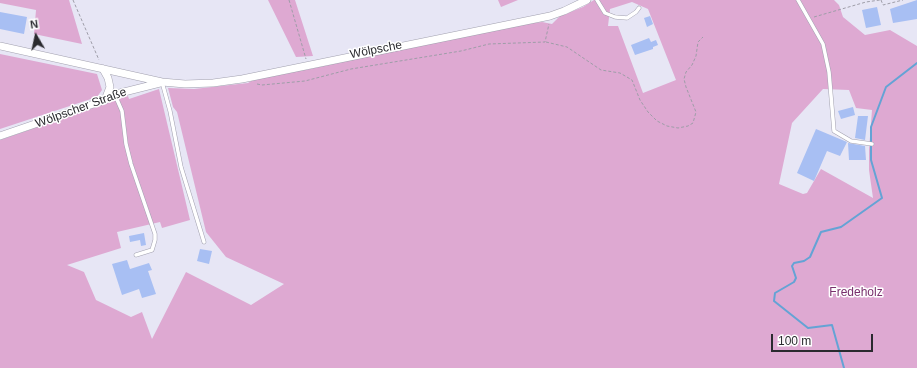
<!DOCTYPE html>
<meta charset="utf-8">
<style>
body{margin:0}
#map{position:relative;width:917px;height:368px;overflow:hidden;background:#e7e6f5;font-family:Helvetica,sans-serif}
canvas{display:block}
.north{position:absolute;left:16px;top:16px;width:40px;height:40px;-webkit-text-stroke:3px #fff;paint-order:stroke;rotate:351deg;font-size:11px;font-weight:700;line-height:16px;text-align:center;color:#2a2a2f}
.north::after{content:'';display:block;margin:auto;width:14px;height:18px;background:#2a2a2f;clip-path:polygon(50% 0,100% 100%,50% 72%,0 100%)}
.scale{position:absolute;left:771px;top:334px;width:102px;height:18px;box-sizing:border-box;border:2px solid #2a2a2f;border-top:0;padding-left:5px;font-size:12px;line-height:14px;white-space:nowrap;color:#2a2a2f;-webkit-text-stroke:3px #fff;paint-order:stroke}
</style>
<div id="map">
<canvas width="917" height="368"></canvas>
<div class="north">N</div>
<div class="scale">100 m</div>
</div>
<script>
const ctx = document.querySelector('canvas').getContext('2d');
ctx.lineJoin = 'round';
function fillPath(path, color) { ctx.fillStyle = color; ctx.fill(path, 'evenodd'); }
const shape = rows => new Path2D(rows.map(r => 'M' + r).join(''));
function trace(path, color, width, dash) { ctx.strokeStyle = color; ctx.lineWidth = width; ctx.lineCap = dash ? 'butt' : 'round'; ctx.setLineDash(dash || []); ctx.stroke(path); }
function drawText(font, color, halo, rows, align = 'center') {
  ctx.font = font + ' Helvetica,sans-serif'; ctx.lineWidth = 3; ctx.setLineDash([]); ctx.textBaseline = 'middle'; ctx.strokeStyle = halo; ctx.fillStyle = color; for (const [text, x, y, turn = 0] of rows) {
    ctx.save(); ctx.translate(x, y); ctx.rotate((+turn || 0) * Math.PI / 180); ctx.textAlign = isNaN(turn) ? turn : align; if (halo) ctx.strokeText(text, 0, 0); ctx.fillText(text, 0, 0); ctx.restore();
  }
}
fillPath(shape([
 [0,0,69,0,82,44,34,34,36,10,0,3],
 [268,0,295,0,313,56,296,57],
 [498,0,518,0,501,7],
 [594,0,834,0,839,5,843,17,865,35,890,30,917,46,917,368,0,368,0,140,128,96,129,99,159,89,190,220,162,228,160,222,117,232,121,248,67,265,84,272,96,300,131,317,142,312,152,339,186,272,251,305,284,284,226,257,206,232,178,116,177,112,173,107,168,88,194,89,248,83,256,78,310,69,441,40,518,25,542,22,552,24,560,16,583,7],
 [632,2,648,9,676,80,643,93,618,26,608,26,610,9],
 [823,89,849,90,856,108,872,110,869,150,869,170,873,198,821,169,807,193,803,194,779,184,792,123],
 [0,54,97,74,102,90,97,97,0,129]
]), '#dea9d2');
trace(shape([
 [844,368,832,325,808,328,774,301,775,293,794,282,796,278,792,266,794,263,804,261,810,257,821,232,841,227,882,198,871,160,871,127,886,87,917,63]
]), '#64a3d5', 2);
fillPath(shape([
 [917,0,917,19,893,23,890,9],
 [877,7,881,25,866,28,862,10],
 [0,12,27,17,24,34,0,29],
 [650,16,653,24,647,27,644,18],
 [649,38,651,42,656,40,658,45,653,47,653,49,635,55,631,45],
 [853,107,855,115,841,119,838,111],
 [858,116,868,116,865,140,855,138],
 [816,129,847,142,840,156,827,151,814,181,797,173],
 [848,143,865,146,866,160,849,160],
 [144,233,146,245,141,246,140,240,130,242,129,236],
 [200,249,212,251,209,264,197,261],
 [127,260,130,269,149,263,152,270,148,271,156,294,142,298,139,289,122,295,112,264]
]), '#a8bff3');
const lane = shape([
 [597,0,605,13,615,17,627,18,636,12,639,8],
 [798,0,823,44,829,72,834,131,851,141,872,144],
 [162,82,170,111,181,167,204,242],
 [115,95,122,111,126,144,131,164,155,234,155,240,152,250,136,255]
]);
const street = shape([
 [0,46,162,82,185,84,213,83,242,79,550,16,564,11,587,0],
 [103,69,108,78,110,87,105,100],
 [0,136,105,100,120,93,160,83]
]);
trace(lane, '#a2a1af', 4.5);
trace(street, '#a2a1af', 8);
trace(shape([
 [73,0,99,60],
 [289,0,306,59],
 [881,0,883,5,903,0],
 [814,17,866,2,880,0],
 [546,42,567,47,601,70,620,73,632,80,640,100,648,112,657,121,667,126,678,128,688,126,693,123,696,112,686,87,684,79,686,72,692,65,696,56,698,42,703,37],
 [257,84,262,85,305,81,351,69,461,51,489,44,545,42,549,24]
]), '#9e9da8', 1, [3, 2]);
trace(lane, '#fff', 3.5);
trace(street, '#fff', 7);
drawText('12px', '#2a2a2f', '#fff', [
 ["Wölpsche",376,50,-11],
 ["Wölpscher Straße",81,108,-20]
]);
drawText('12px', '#79306d', '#fff', [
 ["Fredeholz",856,293]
]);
</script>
